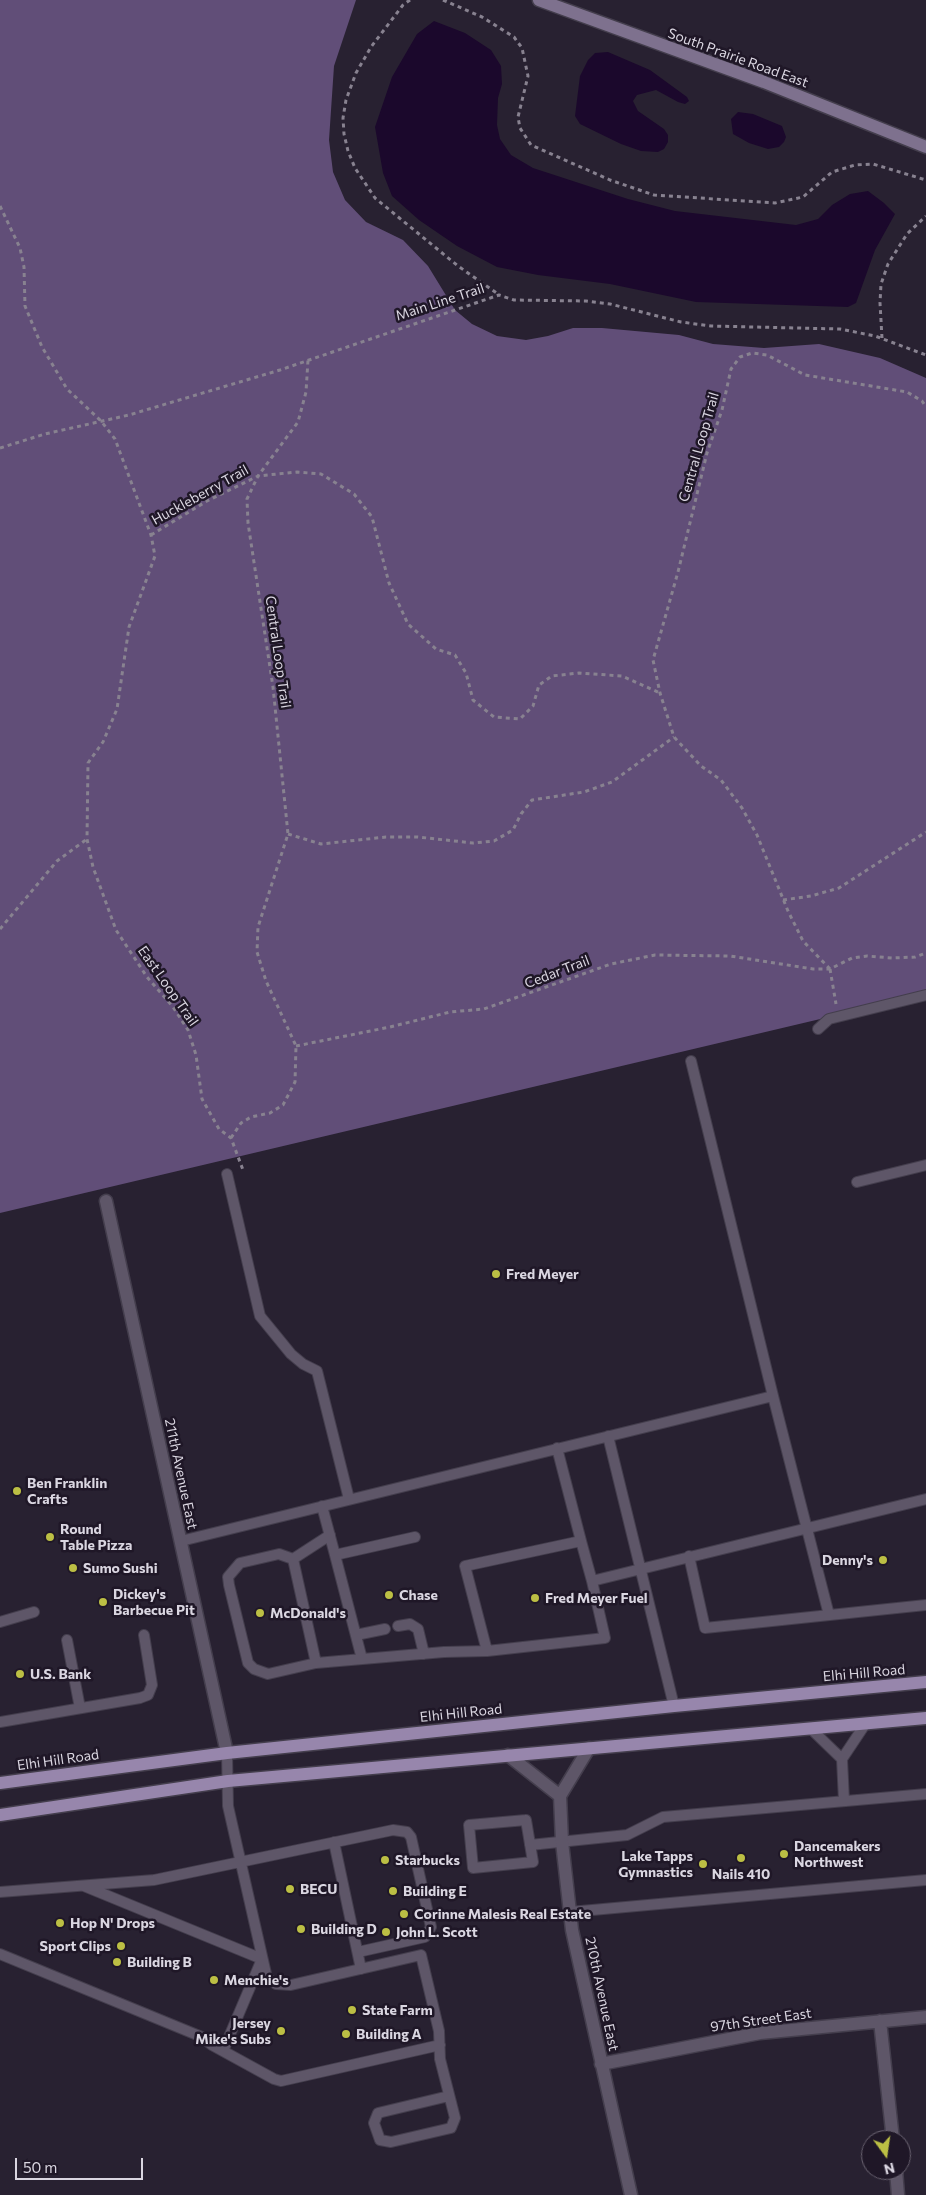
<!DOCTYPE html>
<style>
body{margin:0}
#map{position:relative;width:926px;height:2195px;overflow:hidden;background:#282131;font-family:Commissioner,sans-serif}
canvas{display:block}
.north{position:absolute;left:861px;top:2130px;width:50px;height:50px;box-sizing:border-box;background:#1f1727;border:1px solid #6a6371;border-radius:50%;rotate:166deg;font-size:14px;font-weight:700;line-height:20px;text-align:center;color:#dad6e1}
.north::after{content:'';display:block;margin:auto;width:18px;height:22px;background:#bcbf44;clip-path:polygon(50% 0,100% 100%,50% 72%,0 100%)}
.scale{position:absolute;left:15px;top:2158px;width:128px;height:22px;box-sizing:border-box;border:2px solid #dad6e1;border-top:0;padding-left:6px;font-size:15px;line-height:18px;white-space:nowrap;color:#dad6e1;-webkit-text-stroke:4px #1f1727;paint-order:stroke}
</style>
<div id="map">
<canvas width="926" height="2195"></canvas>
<div class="north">N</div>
<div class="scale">50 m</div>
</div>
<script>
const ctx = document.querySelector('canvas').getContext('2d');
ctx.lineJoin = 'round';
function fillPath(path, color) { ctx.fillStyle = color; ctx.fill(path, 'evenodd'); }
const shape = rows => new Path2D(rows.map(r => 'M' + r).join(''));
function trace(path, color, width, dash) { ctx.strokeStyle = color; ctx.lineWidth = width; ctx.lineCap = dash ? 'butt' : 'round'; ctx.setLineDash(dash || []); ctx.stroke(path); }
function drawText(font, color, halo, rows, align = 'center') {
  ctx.font = font + ' Commissioner,sans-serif'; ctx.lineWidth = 5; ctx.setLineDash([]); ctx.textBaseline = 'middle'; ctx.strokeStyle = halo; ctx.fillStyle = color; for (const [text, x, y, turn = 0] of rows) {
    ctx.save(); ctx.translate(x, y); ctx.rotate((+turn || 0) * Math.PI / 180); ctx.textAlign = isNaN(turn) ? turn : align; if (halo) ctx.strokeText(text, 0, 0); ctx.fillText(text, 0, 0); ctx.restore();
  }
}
fillPath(shape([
 [0,0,356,0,334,66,329,140,333,172,345,200,366,222,403,240,428,266,455,310,472,324,497,336,526,340,548,336,573,328,602,328,679,335,713,344,764,348,819,344,880,358,926,378,926,994,0,1213]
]), '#614e78');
fillPath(shape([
 [434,21,465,33,491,50,501,66,502,84,498,98,497,125,500,139,511,155,533,168,628,199,675,211,796,225,818,219,832,205,850,194,868,191,884,203,895,214,875,250,856,303,848,307,696,302,610,284,538,275,497,267,457,246,419,220,392,196,383,173,375,127,392,77,417,34],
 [608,52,650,70,687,97,689,101,685,104,678,102,656,90,637,95,633,101,638,111,664,129,668,135,668,142,664,149,658,152,641,151,621,144,580,124,575,116,580,76,588,60,595,53],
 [738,112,753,114,782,126,786,137,784,142,779,147,768,149,749,143,733,134,731,119]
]), '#1b082c');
const lane = shape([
 [818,1029,829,1019,926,995],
 [227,1174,260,1316,291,1354,303,1364,317,1371,349,1499],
 [857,1182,926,1165],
 [773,1396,829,1615],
 [608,1436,674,1706],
 [557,1448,581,1541],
 [322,1506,335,1555,415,1537],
 [330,1535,293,1559,316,1663,444,1652,487,1651],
 [181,1541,773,1396,691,1061],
 [335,1555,362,1659],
 [689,1556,705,1628,926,1605],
 [293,1559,279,1554,240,1563,228,1577,229,1585,248,1663,254,1669,268,1674,316,1663],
 [592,1581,605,1638,487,1651,465,1566,581,1541,592,1581,926,1499],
 [0,1622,34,1612],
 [398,1626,410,1624,418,1629,424,1654],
 [356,1635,385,1629],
 [67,1640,80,1708],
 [0,1722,140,1698,148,1695,152,1685,144,1635],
 [810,1728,842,1759,866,1723],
 [227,1753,228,1806,267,1978,276,1984,291,1985,421,1955,439,2031,440,2059,455,2118,451,2128,391,2142,380,2140,374,2123,378,2113,449,2096],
 [842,1759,844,1801],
 [526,1820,533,1862,473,1868,469,1825,526,1820],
 [334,1842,361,1969],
 [530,1845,627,1835,663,1817,926,1794],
 [84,1886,262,1959,223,2051],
 [0,1892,154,1880,393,1830,407,1832,411,1837,431,1927,425,1937,358,1952],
 [570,1912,926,1880],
 [0,1954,202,2037,212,2045,274,2079,281,2081,440,2045]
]);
const street = shape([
 [106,1201,227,1753],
 [508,1755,560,1796,589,1748],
 [560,1796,562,1842,572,1930,631,2195],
 [880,2021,893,2140],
 [601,2064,760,2033,926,2017],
 [896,2170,898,2195]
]);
const secondary = shape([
 [539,0,764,82,926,147]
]);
const primary = shape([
 [0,1783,227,1753,674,1706,926,1682],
 [0,1815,228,1781,926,1718]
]);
trace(lane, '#443e4d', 12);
trace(street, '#443e4d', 15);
trace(secondary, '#443e4d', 15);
trace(primary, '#443e4d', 15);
trace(shape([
 [410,0,403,5,371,47,356,73,346,100,343,118,344,134,348,151,355,168,375,198,458,266,498,294],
 [443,0,482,17,514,37,522,48,528,76,518,117,520,128,531,145,610,180,654,195,775,203,803,197,832,172,855,165,873,164,926,180],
 [0,206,20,248,24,267,25,306,42,347,67,389,101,421,115,439,151,535,155,556,129,627,117,709,103,742,88,763,87,839,93,867,116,930,147,977,173,1007,188,1030,196,1055,202,1099,219,1129,231,1138,243,1170],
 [882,338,880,303,881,284,888,264,907,234,926,216],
 [0,448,45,434,129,415,280,370,499,295,514,300,586,301,610,304,681,322,711,326,840,329,875,336,926,355],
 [151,535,207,501,258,476,297,472,321,474,354,494,372,517,389,583,408,624,436,649,455,655,466,673,473,700,494,717,520,719,533,706,539,685,552,676,579,673,622,676,660,693],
 [288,834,321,844,386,837,418,837,473,843,494,841,513,830,521,814,532,800,584,792,612,782,674,737],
 [783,900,811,896,839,888,926,832],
 [0,929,57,861,87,839],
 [830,969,803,941,788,911,757,835,742,808,721,780,701,766,674,737,660,693,653,660,678,572,707,453,722,410,731,369,740,357,752,353,767,355,805,375,907,392,922,401,926,407],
 [830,969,836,1004],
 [296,1046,390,1027,450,1012,484,1009,611,964,655,955,730,956,813,969,830,969,852,958,867,956,892,958,915,957,926,953],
 [231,1138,241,1123,251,1117,270,1113,283,1105,295,1082,296,1046,266,981,257,952,258,927,288,834,273,687,248,523,247,499,258,476,298,422,306,392,308,360]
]), '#888290', 3, [4, 4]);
trace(lane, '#5e5668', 10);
trace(street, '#5e5668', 12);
trace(secondary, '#7e718e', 12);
trace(primary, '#9786ac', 12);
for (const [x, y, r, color] of [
 [496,1274,5,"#bcbf44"],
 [17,1491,5,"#bcbf44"],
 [50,1537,5,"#bcbf44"],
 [883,1560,5,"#bcbf44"],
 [73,1568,5,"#bcbf44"],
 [389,1595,5,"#bcbf44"],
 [535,1598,5,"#bcbf44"],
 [103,1602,5,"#bcbf44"],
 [260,1613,5,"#bcbf44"],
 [20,1674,5,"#bcbf44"],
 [784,1854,5,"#bcbf44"],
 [741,1858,5,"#bcbf44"],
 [385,1860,5,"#bcbf44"],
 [703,1864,5,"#bcbf44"],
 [290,1889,5,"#bcbf44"],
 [393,1891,5,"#bcbf44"],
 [404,1914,5,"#bcbf44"],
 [60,1923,5,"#bcbf44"],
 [301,1929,5,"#bcbf44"],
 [386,1932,5,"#bcbf44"],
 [121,1946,5,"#bcbf44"],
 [117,1962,5,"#bcbf44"],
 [214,1980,5,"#bcbf44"],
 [352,2010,5,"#bcbf44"],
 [281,2031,5,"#bcbf44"],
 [346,2034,5,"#bcbf44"]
]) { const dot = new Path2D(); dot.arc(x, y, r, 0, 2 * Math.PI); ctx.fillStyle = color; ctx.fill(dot); trace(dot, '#1f1727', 2); }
drawText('14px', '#dad6e1', '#1f1727', [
 ["South Prairie Road East",738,58,20],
 ["Main Line Trail",440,302,-18],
 ["Central Loop Trail",699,447,-74],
 ["Huckleberry Trail",200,495,-29],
 ["Central Loop Trail",278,652,82],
 ["Cedar Trail",557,972,-21],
 ["East Loop Trail",168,986,55],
 ["211th Avenue East",181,1474,78],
 ["Elhi Hill Road",864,1673,-5],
 ["Elhi Hill Road",461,1713,-6],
 ["Elhi Hill Road",58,1760,-8],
 ["210th Avenue East",602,1994,78],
 ["97th Street East",761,2020,-8]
]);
drawText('bold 14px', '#dad6e1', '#1f1727', [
 ["Fred Meyer",506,1274],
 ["Ben Franklin",27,1483],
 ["Crafts",27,1499],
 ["Round",60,1529],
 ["Table Pizza",60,1545],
 ["Denny's",873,1560,"right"],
 ["Sumo Sushi",83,1568],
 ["Dickey's",113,1594],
 ["Barbecue Pit",113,1610],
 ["Chase",399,1595],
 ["Fred Meyer Fuel",545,1598],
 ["McDonald's",270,1613],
 ["U.S. Bank",30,1674],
 ["Dancemakers",794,1846],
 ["Northwest",794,1862],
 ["Lake Tapps",693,1856,"right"],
 ["Gymnastics",693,1872,"right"],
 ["Starbucks",395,1860],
 ["Nails 410",741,1874,"center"],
 ["BECU",300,1889],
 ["Building E",403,1891],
 ["Corinne Malesis Real Estate",414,1914],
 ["Hop N' Drops",70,1923],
 ["Building D",311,1929],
 ["John L. Scott",396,1932],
 ["Sport Clips",111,1946,"right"],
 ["Building B",127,1962],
 ["Menchie's",224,1980],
 ["State Farm",362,2010],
 ["Jersey",271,2023,"right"],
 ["Mike's Subs",271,2039,"right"],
 ["Building A",356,2034]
], 'left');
</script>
